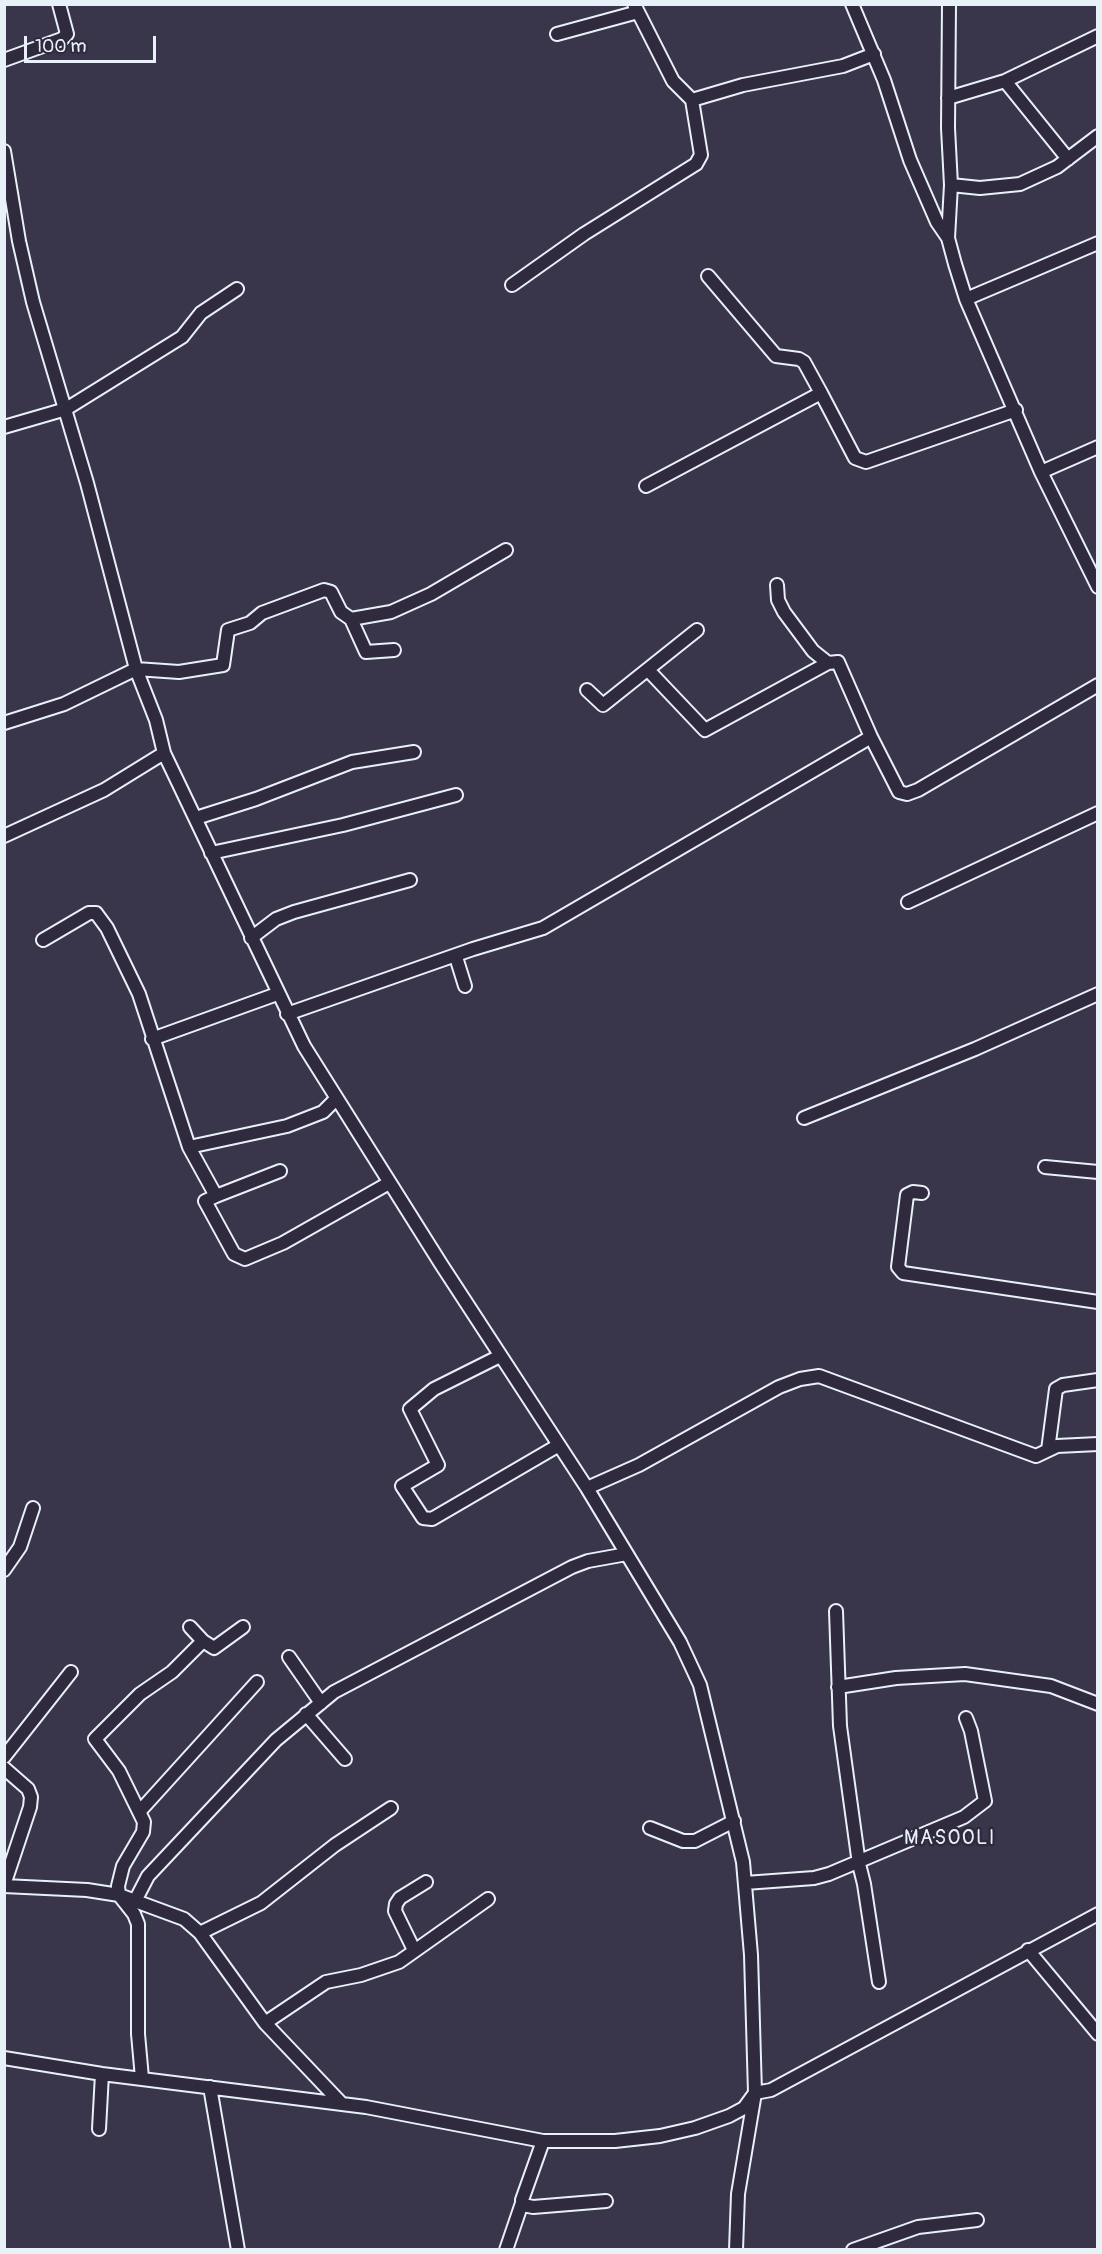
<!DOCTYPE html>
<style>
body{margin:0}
#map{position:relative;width:1102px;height:2254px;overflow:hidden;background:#39354a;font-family:Pangolin,sans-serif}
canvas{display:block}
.frame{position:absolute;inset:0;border:6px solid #e8f1f8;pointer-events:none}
.scale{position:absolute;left:24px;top:36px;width:132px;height:27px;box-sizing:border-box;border:3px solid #e8f1f8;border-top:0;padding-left:8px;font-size:18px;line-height:21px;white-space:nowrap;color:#e8f1f8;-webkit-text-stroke:4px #2f2a3d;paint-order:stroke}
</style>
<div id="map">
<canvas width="1102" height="2254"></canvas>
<div class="frame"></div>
<div class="scale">100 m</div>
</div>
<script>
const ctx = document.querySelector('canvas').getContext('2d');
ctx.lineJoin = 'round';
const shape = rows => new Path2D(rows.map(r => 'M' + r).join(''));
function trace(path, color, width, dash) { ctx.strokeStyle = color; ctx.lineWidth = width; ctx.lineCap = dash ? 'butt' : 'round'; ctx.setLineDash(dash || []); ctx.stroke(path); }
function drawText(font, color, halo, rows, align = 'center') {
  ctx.font = font + ' Pangolin,sans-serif'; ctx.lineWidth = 5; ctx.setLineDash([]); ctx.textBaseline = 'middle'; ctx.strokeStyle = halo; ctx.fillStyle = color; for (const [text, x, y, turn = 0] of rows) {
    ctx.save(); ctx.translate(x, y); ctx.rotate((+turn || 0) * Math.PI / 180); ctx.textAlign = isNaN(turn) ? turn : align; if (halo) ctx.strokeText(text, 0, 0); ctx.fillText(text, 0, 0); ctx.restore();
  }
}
const minor = shape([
 [634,4,673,81,692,100,743,85,843,66,874,54],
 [852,4,884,80,910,160,937,222,948,238],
 [949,4,948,128,951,185,948,238,955,264,966,299,1041,472,1098,587],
 [557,34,638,12],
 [4,60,62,39,67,34,59,4],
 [1005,81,1068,159],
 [948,98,1005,81,1098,36],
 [4,151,19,241,33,302,87,483,136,669,156,720,164,753,304,1046,441,1264,587,1488,680,1642,700,1685,743,1862,751,1955,755,2093,738,2194,736,2250],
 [951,185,980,188,1020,184,1057,167,1098,136],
 [708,276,776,356,799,359,804,362,821,393],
 [512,285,584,234,696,164,701,155,692,100],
 [966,299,1098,243],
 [4,427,66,409,182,337,201,313,237,289],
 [1041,472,1098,447],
 [646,486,821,393,855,458,866,462,1016,410],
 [777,585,778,600,784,612,813,651,828,663],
 [351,619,366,652,394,650],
 [649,671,705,730,828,663,838,662,871,737,899,792,907,794,918,790,1098,685],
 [587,690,603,705,697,630],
 [4,723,64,704,136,669,179,672,223,665,228,630,250,623,262,613,324,590,331,592,341,612,351,619,391,612,431,594,506,550],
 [196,818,256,799,352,762,414,752],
 [4,836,104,790,164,753],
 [211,853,343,825,456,795],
 [908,902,1098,813],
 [251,938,276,919,294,912,410,880],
 [43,940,89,913,96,913,107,928,139,994,189,1147,287,1126,323,1112,336,1099],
 [456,957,465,986],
 [287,1014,473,949,543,928,871,737],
 [152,1039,277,994],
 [804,1118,975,1049,1098,994],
 [189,1147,216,1196,280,1171],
 [1045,1167,1098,1172],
 [922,1193,913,1192,907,1195,898,1267,903,1273,1098,1302],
 [216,1196,205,1201,234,1254,245,1259,283,1243,389,1183],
 [500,1356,434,1389,410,1409,438,1465,402,1486,423,1518,432,1519,559,1445],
 [1048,1450,1056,1389,1063,1385,1098,1380],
 [587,1488,639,1465,779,1387,800,1379,819,1376,1036,1456,1057,1446,1098,1444],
 [4,1570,20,1547,33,1508],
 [836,1611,840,1726,859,1864,864,1884,879,1982],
 [190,1627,203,1641,214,1648,243,1627],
 [289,1657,321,1703],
 [838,1687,896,1678,965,1674,1051,1686,1098,1704],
 [306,1714,345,1759],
 [4,1757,71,1672],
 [4,1768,28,1789,31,1797,30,1807,4,1885],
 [140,1811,257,1682],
 [650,1828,683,1841,695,1841,734,1821],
 [745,1883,814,1878,829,1874,964,1817,985,1801,971,1731,966,1718],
 [4,1886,87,1890,119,1895,184,1919,200,1933,265,2023,341,2103],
 [135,1901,148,1876,276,1740,334,1692,572,1567,588,1561,627,1554],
 [200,1933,261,1903,335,1845,391,1808],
 [414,1950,395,1911,396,1904,400,1898,426,1882],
 [1028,1950,1098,2034],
 [265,2023,326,1982,361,1975,399,1962,488,1899],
 [4,2058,102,2074,366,2107,543,2141,615,2141,660,2136,695,2128,729,2116,744,2108,755,2093,771,2090,1098,1914],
 [142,2078,138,2034,138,1924,134,1914,119,1895,118,1886,123,1866,143,1832,144,1822,119,1771,95,1739,140,1694,172,1672,203,1641],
 [210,2087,238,2250],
 [99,2129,102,2074],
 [543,2141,522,2200,523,2205,533,2207,606,2201],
 [506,2250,522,2203],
 [853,2250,918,2227,977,2220]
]);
trace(minor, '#e8f1f8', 16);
trace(minor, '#2f2a3d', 12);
ctx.letterSpacing = '1.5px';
drawText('20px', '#e8f1f8', '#2f2a3d', [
 ["MASOOLI",950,1839]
]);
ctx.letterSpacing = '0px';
</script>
